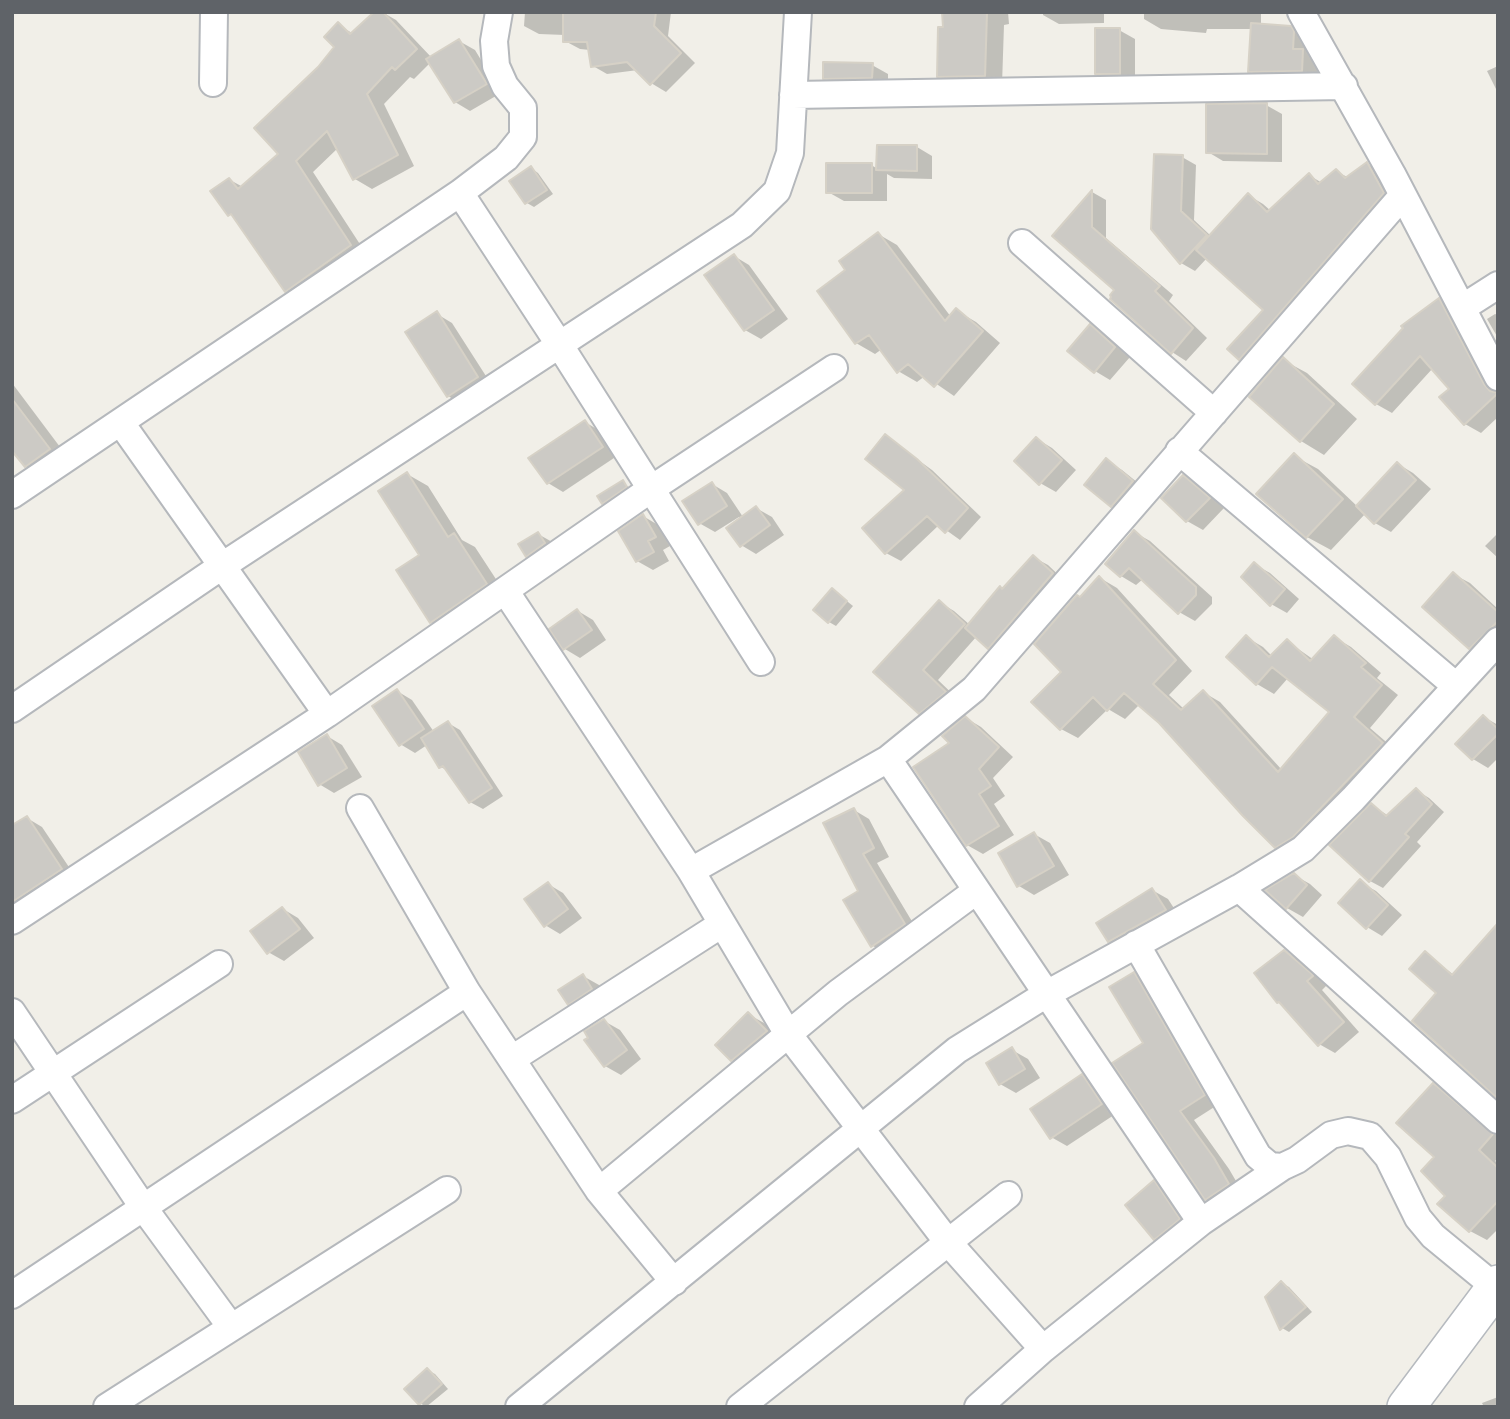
<!DOCTYPE html>
<style>
body{margin:0}
#map{position:relative;width:1510px;height:1419px;overflow:hidden;background:#f1efe8;font-family:Arial,sans-serif}
canvas{display:block}
.frame{position:absolute;inset:0;border:14px solid #5f6368;pointer-events:none}
</style>
<div id="map">
<canvas width="1510" height="1419"></canvas>
<div class="frame"></div>
</div>
<script>
const ctx = document.querySelector('canvas').getContext('2d');
ctx.lineJoin = 'round';
function fillPath(path, color) { ctx.fillStyle = color; ctx.fill(path, 'evenodd'); }
const shape = rows => new Path2D(rows.map(r => 'M' + r).join(''));
function trace(path, color, width, dash) { ctx.strokeStyle = color; ctx.lineWidth = width; ctx.lineCap = dash ? 'butt' : 'round'; ctx.setLineDash(dash || []); ctx.stroke(path); }
fillPath(shape([
 [382,12,396,20,432,58,459,41,475,50,501,93,470,111,455,102,431,62,414,79,410,77,384,104,414,166,372,189,355,179,338,148,313,172,367,255,304,301,286,290,236,218,230,214,230,180,243,187,280,154,319,68,337,47,338,25,354,34],
 [525,12,671,12,668,36,695,63,666,92,651,83,638,70,607,74,593,66,590,50,580,49,565,41,565,35,539,34,524,26],
 [944,12,1008,12,1009,24,1004,25,1002,85,957,86,939,76,945,29],
 [1043,12,1104,12,1104,23,1059,24,1043,15],
 [1144,12,1261,12,1261,26,1290,27,1306,37,1309,41,1308,54,1318,60,1317,79,1265,80,1250,71,1253,29,1207,29,1206,33,1161,29,1144,19],
 [1119,30,1135,39,1135,82,1112,82,1097,73],
 [872,65,888,74,888,86,840,87,825,78],
 [1498,66,1498,93,1487,71],
 [1266,105,1282,114,1282,162,1223,161,1208,152],
 [917,147,932,156,932,179,894,178,887,174,887,201,844,201,828,192,871,165,878,169],
 [1182,157,1196,165,1194,220,1211,236,1248,195,1263,204,1271,211,1309,175,1322,183,1336,171,1349,178,1367,164,1382,172,1398,202,1255,367,1240,358,1266,310,1207,258,1195,271,1181,263,1152,228],
 [531,168,538,173,553,194,534,207,527,203,512,182],
 [1092,192,1106,200,1106,238,1173,295,1169,301,1207,338,1186,361,1172,352,1117,290,1054,236],
 [878,234,897,245,951,317,957,311,976,322,1000,343,954,396,925,376,917,382,898,371,882,349,875,354,856,343,848,270],
 [734,256,749,265,788,319,761,339,745,330],
 [1439,300,1455,309,1498,392,1498,417,1481,433,1465,424,1451,389,1433,368,1392,413,1376,404,1354,383],
 [437,314,452,323,493,387,463,405,448,396],
 [1495,314,1498,315,1498,338,1487,319],
 [1090,326,1105,335,1130,357,1110,380,1095,371],
 [1283,360,1307,373,1357,419,1324,455,1301,441],
 [12,383,72,463,50,480,26,466,12,448],
 [585,422,600,431,617,456,563,492,548,483],
 [885,436,932,470,981,517,960,540,939,525,901,561,886,553,906,489],
 [1037,439,1052,448,1076,470,1056,492,1040,483],
 [1294,456,1318,469,1358,507,1398,464,1413,473,1431,489,1391,532,1375,523,1366,513,1331,550,1307,537],
 [1107,461,1122,470,1148,491,1128,515,1112,506],
 [407,474,428,486,462,540,475,547,507,596,452,634,431,622],
 [1183,477,1199,486,1224,508,1203,530,1187,521],
 [623,482,633,491,610,507,603,503],
 [712,484,727,493,743,517,756,508,772,517,784,535,756,554,741,545,739,517,715,532,699,523],
 [643,516,658,525,670,546,663,550,669,561,653,570,637,561],
 [1134,532,1150,541,1212,597,1212,604,1195,621,1179,612,1143,579,1136,585,1121,576],
 [1498,533,1498,558,1485,546],
 [538,534,554,543,543,564,527,555],
 [1033,557,1048,565,1067,583,1003,656,989,648,977,636,938,680,960,701,935,721,920,712,875,672,939,602,954,611,970,625],
 [1254,564,1270,573,1299,599,1287,613,1271,604],
 [1453,574,1470,583,1498,609,1498,646,1486,657,1470,648],
 [1100,578,1117,588,1192,671,1169,695,1184,709,1203,692,1220,702,1282,770,1332,711,1288,678,1274,694,1257,684,1246,637,1263,647,1272,656,1287,641,1314,660,1334,637,1351,647,1381,673,1377,678,1398,695,1370,728,1399,753,1293,856,1276,846,1160,722,1140,704,1125,719,1108,709,1078,738,1061,729,1034,702,1064,672,1081,599],
 [833,590,853,606,836,626,829,622],
 [578,611,593,620,606,640,580,658,565,649],
 [397,691,412,700,434,732,448,723,460,730,503,796,483,809,470,802,450,772,441,767,427,745,415,753,400,744],
 [1484,717,1498,725,1498,758,1488,768,1473,759],
 [966,718,981,727,1013,757,993,778,1005,796,994,804,1014,835,983,854,967,845,952,743],
 [327,736,342,745,362,777,334,793,319,784],
 [1416,790,1429,798,1444,812,1417,842,1421,846,1383,888,1370,881,1371,805,1389,816],
 [854,810,869,819,889,857,877,863,919,933,888,955,873,946,860,892],
 [27,818,42,827,77,879,12,928,12,872],
 [1034,834,1050,843,1069,875,1034,895,1019,886],
 [1294,875,1310,884,1322,895,1303,917,1287,908],
 [1360,882,1376,891,1402,915,1382,936,1367,927],
 [548,884,563,893,582,918,560,934,545,925],
 [1152,890,1168,899,1181,919,1125,950,1109,941],
 [283,909,298,918,314,938,284,961,268,952],
 [1285,952,1300,961,1327,985,1322,990,1359,1032,1335,1053,1319,1044,1285,1006,1278,1002],
 [1425,953,1454,975,1439,993],
 [1134,974,1149,982,1219,1104,1194,1120,1229,1169,1243,1193,1222,1208,1206,1199,1145,1043],
 [583,976,599,985,607,998,584,1012,569,1003],
 [748,1014,764,1023,781,1041,748,1069,732,1060],
 [604,1021,620,1030,641,1059,621,1075,605,1066],
 [1012,1050,1028,1059,1040,1078,1016,1093,1000,1084],
 [1082,1076,1098,1085,1117,1113,1067,1146,1051,1137],
 [1433,1085,1450,1095,1498,1136,1498,1158,1495,1161,1498,1163,1498,1229,1487,1240,1470,1231,1436,1157],
 [1154,1182,1169,1191,1194,1228,1171,1247,1155,1238],
 [1281,1283,1289,1287,1312,1312,1289,1332,1282,1328],
 [427,1370,435,1374,448,1389,426,1407,420,1403],
 [1498,1397,1498,1407,1484,1407,1482,1403]
]), '#0003');
const building = shape([
 [374,12,383,12,417,49,395,70,392,67,367,94,398,155,353,180,327,131,296,161,351,245,285,292,231,214,228,216,210,191,229,178,238,189,278,154,254,128,318,67,334,47,324,37,338,22,350,34,374,12],
 [563,12,656,12,654,26,681,53,650,85,627,62,591,67,587,42,563,42,563,12],
 [942,12,987,12,985,76,937,77,938,27,943,27,942,12],
 [1251,23,1291,26,1294,31,1293,49,1303,49,1302,71,1248,72,1251,23],
 [1095,28,1120,28,1120,74,1095,74,1095,28],
 [459,39,487,84,454,103,426,59,459,39],
 [823,62,873,63,872,78,823,79,823,62],
 [1267,103,1267,154,1206,153,1206,104,1267,103],
 [877,145,917,145,917,171,876,170,877,145],
 [1154,154,1183,155,1181,211,1207,235,1180,264,1151,229,1154,154],
 [1367,162,1384,193,1239,360,1227,349,1263,310,1196,250,1248,193,1267,212,1309,173,1318,184,1336,169,1345,178,1367,162],
 [826,163,872,163,872,193,826,193,826,163],
 [531,166,547,190,525,204,509,181,531,166],
 [1092,190,1092,227,1160,286,1155,291,1193,328,1171,354,1110,299,1111,297,1110,295,1114,290,1052,236,1092,190],
 [878,232,945,321,956,308,983,331,934,387,908,364,897,373,869,335,855,344,817,291,845,270,839,261,878,232],
 [734,254,774,310,744,331,704,275,734,254],
 [1439,298,1484,384,1490,391,1498,393,1464,425,1439,397,1449,389,1420,356,1375,405,1352,384,1403,328,1401,326,1439,298],
 [437,311,478,377,447,397,405,332,437,311],
 [1090,324,1115,347,1094,373,1067,351,1090,324],
 [1283,357,1334,404,1300,442,1249,397,1283,357],
 [12,399,50,449,25,467,12,451,12,399],
 [585,420,603,447,547,484,528,458,585,420],
 [885,434,917,459,968,508,945,533,927,516,885,554,862,528,904,490,865,459,885,434],
 [1036,437,1062,460,1039,485,1014,461,1036,437],
 [1294,453,1343,499,1306,538,1256,494,1294,453],
 [1106,458,1133,481,1111,507,1084,485,1106,458],
 [1397,462,1416,480,1374,524,1356,506,1397,462],
 [407,472,448,537,454,533,487,584,430,623,396,570,419,555,378,491,407,472],
 [1183,475,1210,498,1186,522,1161,498,1183,475],
 [623,480,627,487,602,504,597,496,623,480],
 [712,482,727,506,698,525,682,501,712,482],
 [756,506,770,525,740,547,726,528,756,506],
 [643,514,656,537,648,541,654,552,636,562,618,531,643,514],
 [1134,530,1196,587,1196,595,1178,614,1129,568,1120,577,1105,564,1134,530],
 [538,532,545,543,526,557,518,544,538,532],
 [1033,555,1053,573,988,649,965,628,1000,586,1002,589,1033,555],
 [1254,562,1285,589,1270,606,1241,577,1254,562],
 [1453,572,1498,612,1498,621,1469,649,1422,607,1453,572],
 [1099,576,1176,660,1153,684,1181,710,1203,690,1278,772,1329,712,1272,667,1256,685,1226,657,1246,635,1269,657,1287,639,1310,661,1334,635,1366,663,1361,667,1382,685,1354,717,1383,743,1293,837,1275,848,1243,816,1159,723,1124,693,1107,711,1093,697,1060,730,1031,702,1061,672,1034,644,1077,595,1080,597,1099,576],
 [832,588,847,601,828,623,813,610,832,588],
 [939,600,965,624,923,670,946,692,919,714,873,672,939,600],
 [577,609,592,630,563,650,549,629,577,609],
 [397,689,424,729,399,746,372,706,397,689],
 [1483,715,1498,729,1498,734,1472,760,1455,744,1483,715],
 [965,716,999,747,979,769,991,786,979,794,999,826,966,846,913,767,949,743,942,736,965,716],
 [448,721,492,788,469,803,443,766,439,768,421,738,448,721],
 [327,734,347,768,318,786,298,752,327,734],
 [1416,788,1432,804,1405,834,1409,837,1369,882,1329,845,1371,803,1386,816,1416,788],
 [854,808,874,848,863,854,905,924,871,947,843,900,858,891,823,823,854,808],
 [27,816,62,869,12,902,12,825,27,816],
 [1034,832,1054,866,1017,887,998,853,1034,832],
 [1294,873,1307,885,1286,909,1265,890,1294,873],
 [1360,879,1388,905,1366,929,1338,903,1360,879],
 [548,882,568,909,544,927,524,899,548,882],
 [1152,888,1166,910,1108,942,1096,923,1152,888],
 [282,907,300,929,267,954,250,931,282,907],
 [1498,923,1498,1099,1412,1021,1436,993,1409,969,1425,951,1452,975,1498,923],
 [1284,950,1312,974,1313,976,1307,981,1344,1022,1318,1046,1279,1002,1277,1003,1254,973,1284,950],
 [1134,972,1205,1095,1180,1111,1214,1158,1229,1184,1205,1200,1112,1063,1143,1043,1109,987,1134,972],
 [583,974,592,989,568,1005,558,990,583,974],
 [748,1012,767,1031,731,1061,715,1045,748,1012],
 [604,1019,627,1050,604,1067,584,1040,588,1038,584,1031,604,1019],
 [1012,1047,1025,1069,999,1085,986,1063,1012,1047],
 [1082,1074,1102,1104,1050,1139,1030,1109,1082,1074],
 [1433,1083,1493,1134,1479,1150,1498,1168,1498,1201,1469,1232,1437,1204,1445,1196,1421,1171,1434,1157,1396,1123,1433,1083],
 [1154,1180,1180,1219,1154,1240,1125,1205,1154,1180],
 [1281,1281,1306,1307,1280,1330,1265,1297,1281,1281],
 [427,1368,442,1384,419,1405,404,1389,427,1368]
]);
fillPath(building, '#cccac5');
trace(building, '#d6d1c6', 2);
const street = shape([
 [1301,12,1392,174,1498,377],
 [213,83,214,12],
 [793,95,1344,86],
 [460,193,559,344,761,662],
 [1022,243,1214,413],
 [1462,308,1498,285],
 [121,423,327,714],
 [1179,451,1456,686],
 [12,495,460,193,506,158,523,137,523,108,505,86,496,66,494,41,499,12],
 [506,592,691,871,788,1034,947,1241,1043,1349],
 [12,709,222,566,742,225,777,191,790,153,798,12],
 [888,759,1201,1222],
 [360,808,467,992,599,1191,674,1282],
 [691,871,888,759,974,689,1403,195],
 [1239,888,1498,1120],
 [12,921,327,714,651,489,834,368],
 [1136,944,1258,1156,1270,1166,1282,1167,1297,1160,1331,1135,1348,1131,1370,1136,1388,1157,1418,1218,1433,1236,1495,1287],
 [12,1012,143,1207,231,1327],
 [512,1059,722,924],
 [12,1100,219,964],
 [599,1191,838,993,976,891],
 [12,1295,467,992],
 [107,1407,447,1190],
 [519,1407,957,1050,1045,995,1239,888,1303,849,1353,799,1498,641],
 [740,1407,1008,1195],
 [978,1407,1043,1349,1201,1222,1282,1167]
]);
const secondary = shape([
 [1406,1407,1498,1284]
]);
trace(street, '#b5b8bc', 30);
trace(secondary, '#b6babf', 40);
trace(street, '#fff', 26);
trace(secondary, '#fff', 37);
</script>
